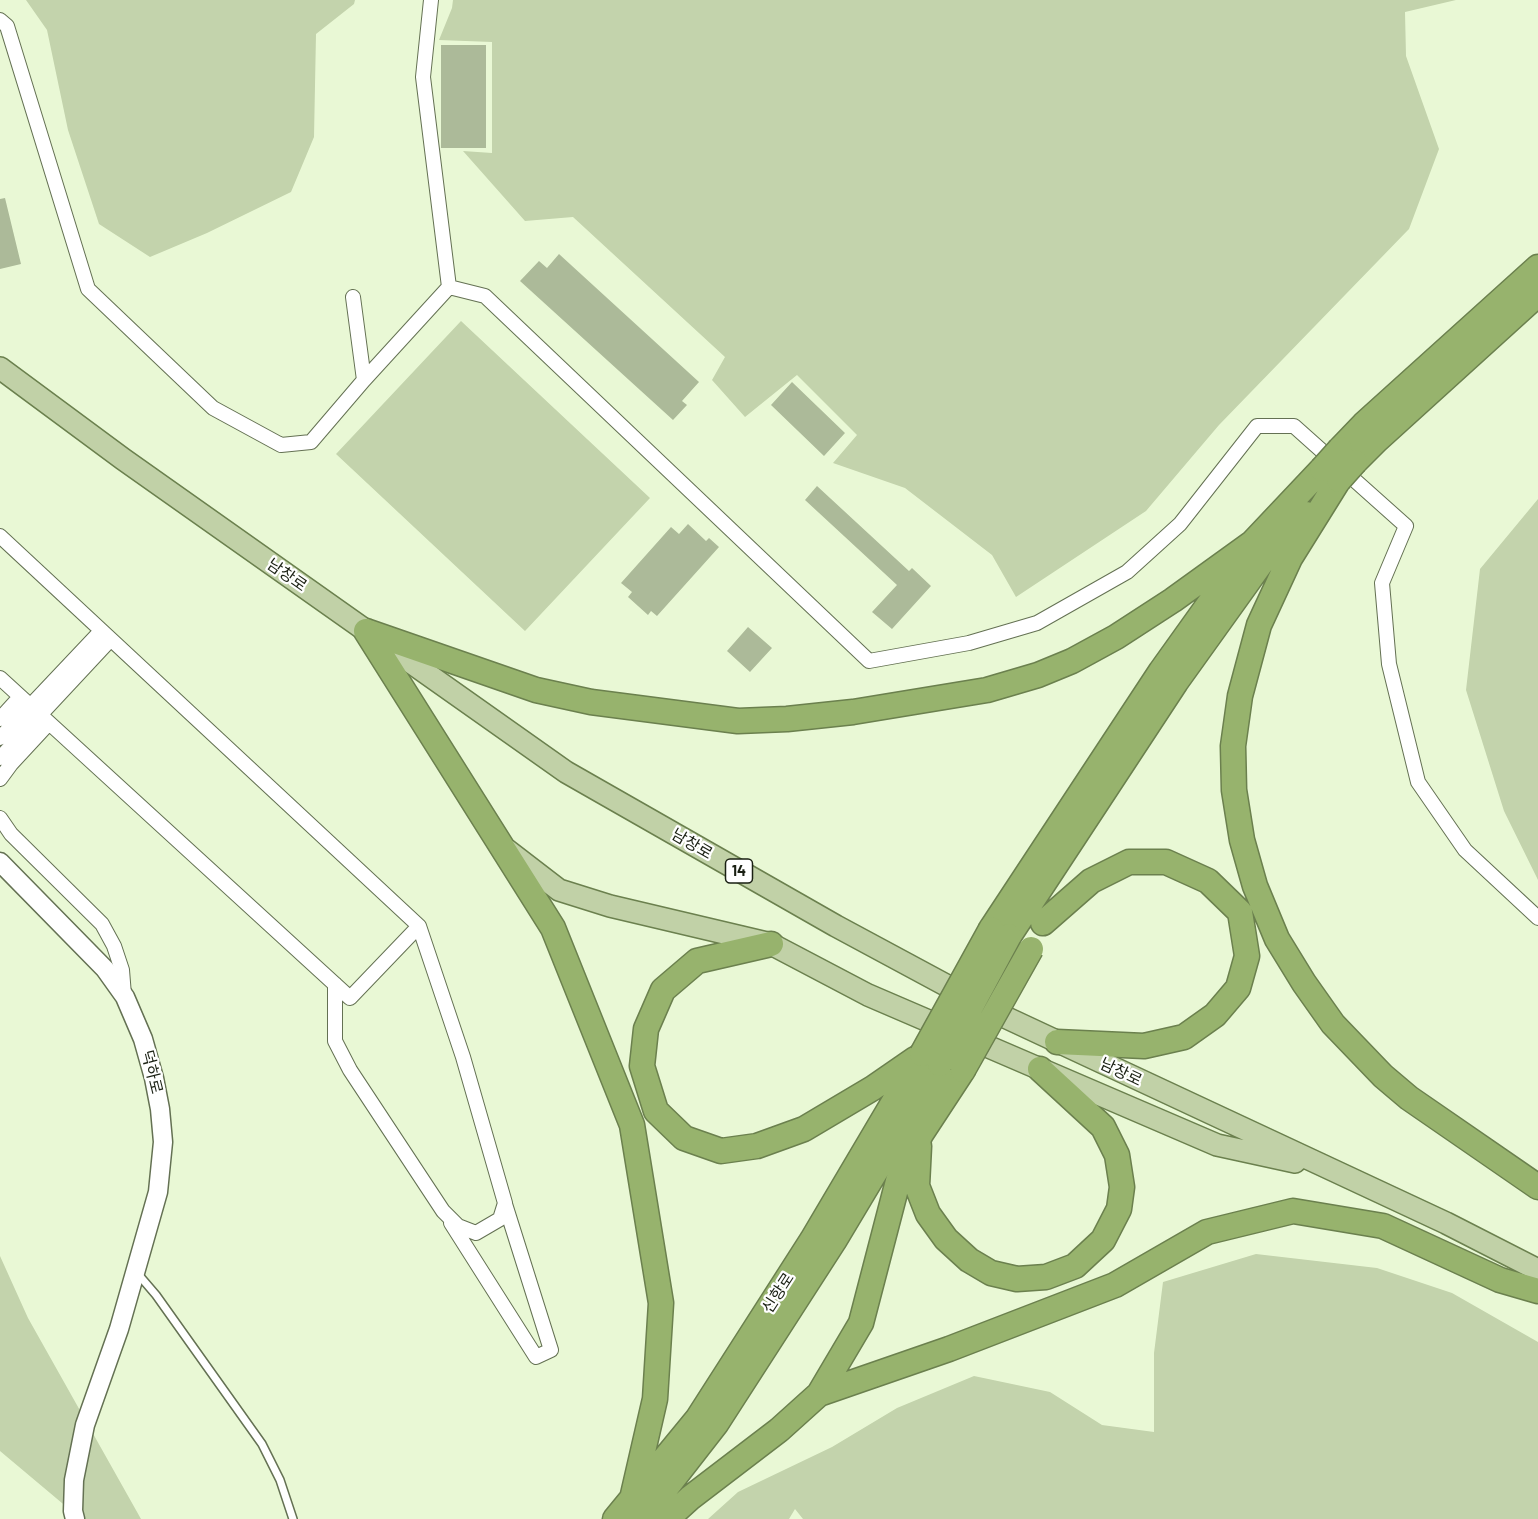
<!DOCTYPE html>
<meta charset="utf-8">
<style>
body{margin:0}
canvas{display:block;background:#e9f8d5}
</style>
<canvas width="1538" height="1519"></canvas>
<script>
const ctx = document.querySelector('canvas').getContext('2d');
ctx.lineJoin = 'round';
function fillPath(path, color) { ctx.fillStyle = color; ctx.fill(path, 'evenodd'); }
const shape = rows => new Path2D(rows.map(r => 'M' + r).join(''));
function trace(path, color, width, dash) { ctx.strokeStyle = color; ctx.lineWidth = width; ctx.lineCap = dash ? 'butt' : 'round'; ctx.setLineDash(dash || []); ctx.stroke(path); }
function drawText(font, color, halo, rows, align = 'center') {
  ctx.font = font + ' Barlow,"Noto Sans KR",sans-serif'; ctx.lineWidth = 4.5; ctx.setLineDash([]); ctx.textBaseline = 'middle'; ctx.strokeStyle = halo; ctx.fillStyle = color; for (const [text, x, y, turn = 0] of rows) {
    ctx.save(); ctx.translate(x, y); ctx.rotate((+turn || 0) * Math.PI / 180); ctx.textAlign = isNaN(turn) ? turn : align; if (halo) ctx.strokeText(text, 0, 0); ctx.fillText(text, 0, 0); ctx.restore();
  }
}
fillPath(shape([
 [26,0,355,0,354,4,316,34,314,137,291,192,207,233,150,257,99,224,68,130,47,30],
 [453,0,1456,0,1405,12,1406,56,1439,149,1409,229,1219,425,1146,511,1016,597,992,555,905,488,833,463,857,435,797,375,745,417,712,380,725,357,573,217,525,221,463,151,492,153,492,42,439,40,452,8],
 [461,321,650,498,525,631,336,454],
 [1538,499,1538,880,1504,811,1466,690,1480,569],
 [1256,1254,1377,1268,1452,1293,1538,1342,1538,1519,803,1519,795,1509,789,1519,708,1519,738,1492,832,1447,897,1408,974,1376,1050,1392,1102,1425,1154,1432,1154,1353,1163,1282],
 [0,1256,28,1318,141,1519,81,1519,0,1451]
]), '#c3d3ac');
fillPath(shape([
 [441,45,486,45,486,148,441,148],
 [5,198,21,264,0,269,0,199],
 [559,254,699,382,682,401,687,405,673,420,520,281,539,261,547,268],
 [792,382,845,433,824,456,771,405],
 [817,486,909,571,912,568,931,586,892,629,872,612,897,585,805,500],
 [688,524,706,541,709,538,719,547,657,616,651,611,648,615,628,597,632,592,621,583,671,527,679,534],
 [748,627,772,648,750,672,727,651]
]), '#acba99');
const lane = shape([
 [138,1274,156,1295,262,1444,280,1480,293,1519]
]);
const street = shape([
 [0,20,7,26,88,289,213,408,281,445,311,442,364,380,449,287,423,77,431,0],
 [449,287,485,296,869,661,969,643,1037,623,1127,572,1180,524,1257,426,1294,426,1406,526,1382,583,1389,664,1418,782,1465,850,1538,918],
 [353,297,364,380],
 [0,536,419,926,463,1057,505,1203,500,1219,476,1233,458,1226,443,1211,350,1070,335,1041,335,984],
 [0,678,350,998,419,926],
 [0,719,20,697],
 [0,738,101,631],
 [0,758,110,640],
 [0,779,11,764,49,723],
 [0,818,11,834,102,924,114,946,122,970,124,995],
 [451,1223,536,1357,551,1350,505,1204]
]);
const secondary = shape([
 [0,862,105,969,125,997,143,1039,154,1078,160,1109,163,1142,158,1192,119,1329,85,1425,74,1480,73,1511,75,1519]
]);
const primary = shape([
 [0,368,123,459,566,772,836,926,1007,1018,1446,1223,1538,1270],
 [507,850,559,890,610,906,771,944,868,995,1217,1145,1295,1162]
]);
const highway = shape([
 [1340,449,1364,424,1538,267],
 [1355,462,1377,440,1538,294],
 [1338,481,1290,558,1259,625,1240,696,1233,746,1234,790,1242,840,1255,886,1277,939,1304,983,1333,1024,1383,1076,1409,1098,1538,1187],
 [366,631,553,928,632,1125,661,1303,655,1399,632,1499],
 [366,631,536,690,591,702,738,721,787,719,853,712,987,690,1038,675,1072,661,1116,637,1173,600,1252,543],
 [1043,923,1091,881,1129,862,1166,862,1208,881,1240,912,1247,956,1238,988,1215,1015,1184,1037,1144,1046,1057,1042],
 [991,929,1161,671,1254,541,1322,469],
 [1009,936,1176,682,1270,551,1306,514],
 [771,944,697,961,663,990,646,1029,642,1066,656,1111,684,1138,721,1151,757,1146,804,1129,873,1088,915,1059],
 [919,1146,917,1186,928,1214,946,1239,969,1260,991,1273,1017,1279,1046,1277,1075,1266,1103,1240,1119,1209,1122,1187,1117,1155,1103,1127,1040,1069],
 [819,1394,949,1349,1115,1285,1207,1232,1293,1211,1383,1226,1500,1280,1538,1291],
 [615,1519,698,1418,812,1240,922,1054],
 [642,1519,716,1424,834,1241,940,1064],
 [667,1519,690,1498,779,1430,819,1394,861,1323,898,1181,921,1134,963,1070]
]);
trace(lane, '#647153', 10);
trace(street, '#647153', 16);
trace(secondary, '#647153', 21);
trace(primary, '#6b804e', 24);
trace(highway, '#6b804e', 27);
trace(lane, '#fff', 7);
trace(street, '#fff', 14);
trace(secondary, '#fff', 18);
trace(primary, '#c1d1a7', 21);
trace(highway, '#97b36d', 24);
const highwayBridge = shape([
 [1322,469,1340,449],
 [1339,480,1355,462],
 [922,1054,991,929],
 [940,1064,1009,936],
 [963,1070,1031,949]
]);
trace(highwayBridge, '#6b804e', 27, []);
trace(highwayBridge, '#97b36d', 24);
for (const [x, y, w] of [
 [739,871,27]
]) { const box = new Path2D(); box.roundRect(x - w / 2, y - 12, w, 24, 4.5); ctx.fillStyle = '#fff'; ctx.fill(box); trace(box, '#1a2013', 1.5); }
drawText('bold 15px', '#1a2013', null, [
 ["14",739,871]
]);
drawText('16px', '#1a2013', '#fff', [
 ["남창로",287,575,35],
 ["남창로",692,844,30],
 ["덕하로",152,1072,76],
 ["남창로",1121,1072,25],
 ["신항로",778,1293,-57]
]);
</script>
